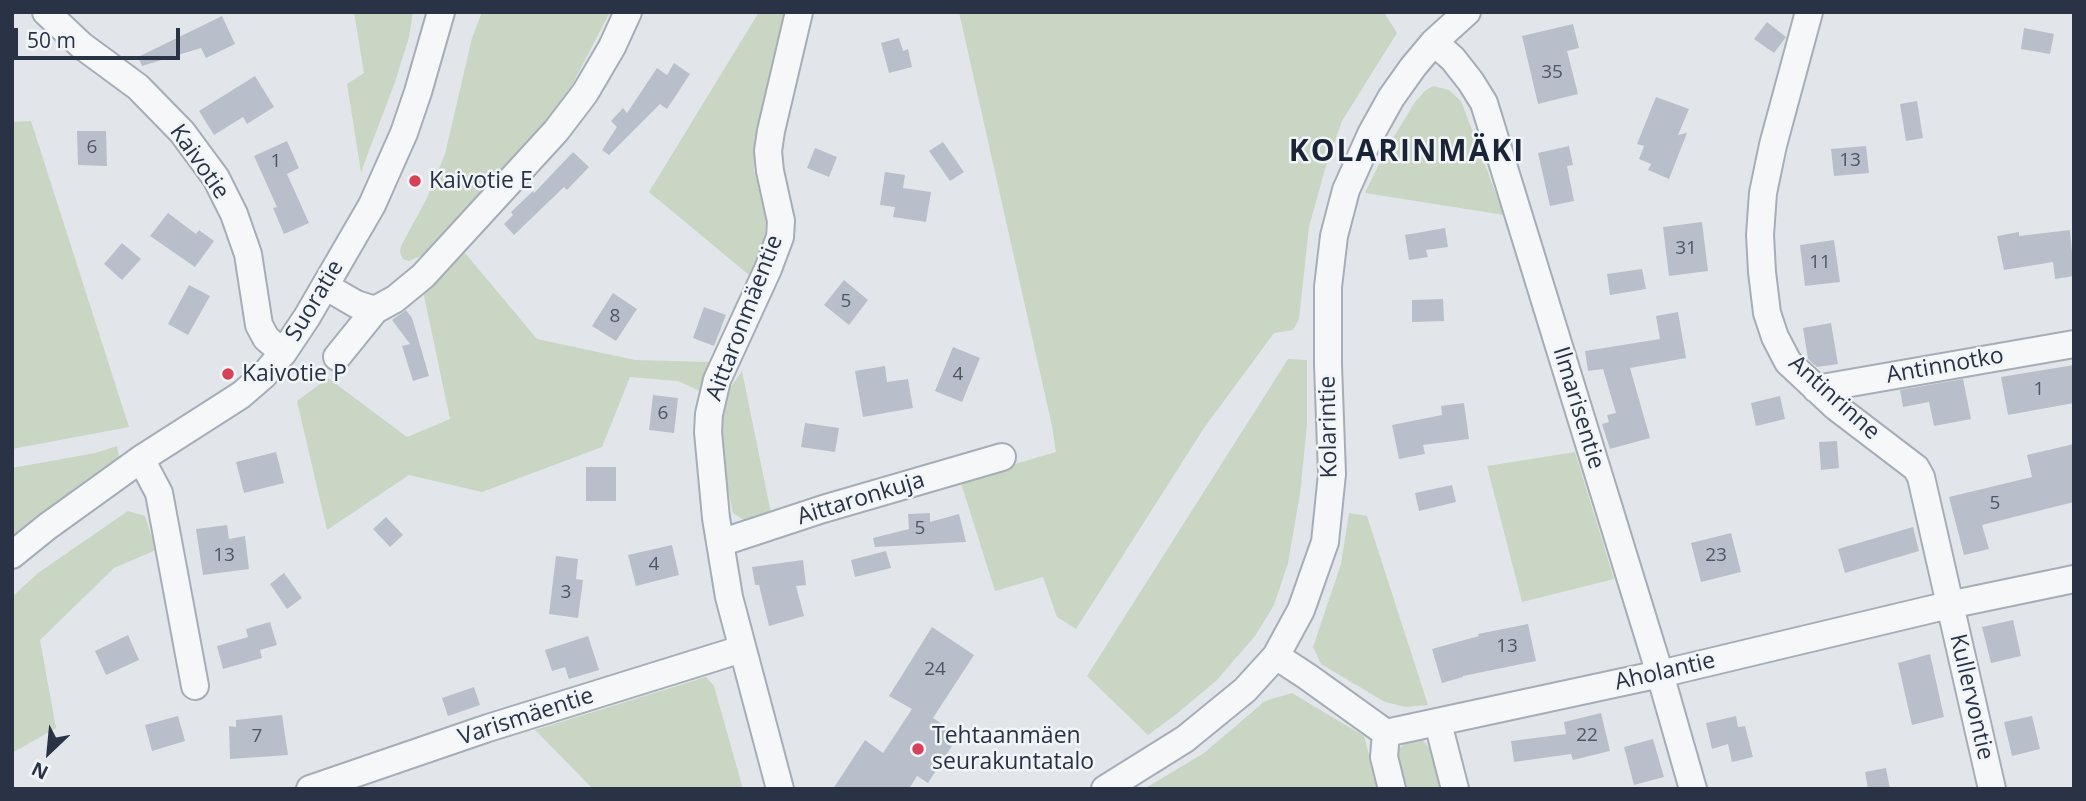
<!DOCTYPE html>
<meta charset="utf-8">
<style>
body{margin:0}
#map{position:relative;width:2086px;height:801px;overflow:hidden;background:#e2e6eb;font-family:"Open Sans",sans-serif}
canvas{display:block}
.frame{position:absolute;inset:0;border:14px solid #293345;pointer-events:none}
.north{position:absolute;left:14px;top:717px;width:70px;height:70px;-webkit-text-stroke:5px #f2f5f8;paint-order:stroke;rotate:206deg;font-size:19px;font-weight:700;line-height:28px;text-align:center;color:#293345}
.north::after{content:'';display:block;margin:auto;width:24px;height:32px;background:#293345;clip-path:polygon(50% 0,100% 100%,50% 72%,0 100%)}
.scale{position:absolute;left:14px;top:28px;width:166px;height:32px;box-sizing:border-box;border:4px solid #293345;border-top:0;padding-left:9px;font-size:21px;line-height:24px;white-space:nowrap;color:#293345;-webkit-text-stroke:5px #f2f5f8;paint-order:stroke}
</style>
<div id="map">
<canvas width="2086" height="801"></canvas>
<div class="frame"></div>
<div class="north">N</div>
<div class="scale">50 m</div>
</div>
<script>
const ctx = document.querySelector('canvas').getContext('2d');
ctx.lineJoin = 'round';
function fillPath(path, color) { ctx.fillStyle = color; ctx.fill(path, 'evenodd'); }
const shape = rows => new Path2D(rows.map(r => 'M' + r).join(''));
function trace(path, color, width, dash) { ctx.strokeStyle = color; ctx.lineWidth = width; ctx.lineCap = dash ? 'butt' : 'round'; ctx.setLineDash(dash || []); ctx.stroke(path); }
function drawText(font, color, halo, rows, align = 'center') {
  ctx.font = font + ' "Open Sans",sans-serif'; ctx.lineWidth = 5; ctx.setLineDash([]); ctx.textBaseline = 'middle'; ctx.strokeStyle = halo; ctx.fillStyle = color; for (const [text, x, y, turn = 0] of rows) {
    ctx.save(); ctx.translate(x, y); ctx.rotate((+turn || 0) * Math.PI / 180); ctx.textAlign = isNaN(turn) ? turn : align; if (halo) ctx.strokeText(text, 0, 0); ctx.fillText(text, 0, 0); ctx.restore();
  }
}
fillPath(shape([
 [354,12,413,12,409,37,395,82,361,172,347,84,364,73],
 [482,12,610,12,571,87,551,115,493,184,421,256,409,261,403,259,400,252,401,246,427,198,445,154,472,38],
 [759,12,788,12,755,145,754,170,766,215,765,237,749,275,649,192],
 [959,12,1384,12,1397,33,1342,121,1325,169,1309,227,1299,319,1293,330,1274,333,1204,428,1076,629,1057,617,1043,577,995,591,960,480,1056,452,1052,426],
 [1433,86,1449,90,1461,101,1504,215,1365,193,1386,150,1415,102,1425,91],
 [31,121,129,427,12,449,12,122],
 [465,253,537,339,635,360,712,362,700,391,678,381,630,377,602,447,482,492,409,475,327,530,297,401,328,378,407,437,450,419,423,291],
 [1288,359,1307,360,1307,425,1300,494,1288,563,1274,605,1255,636,1217,680,1174,716,1148,735,1087,676],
 [742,371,771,513,744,520,733,513,722,462,721,401],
 [117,446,119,457,12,538,12,468,95,453],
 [1575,452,1614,579,1522,602,1487,466],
 [128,511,145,516,156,550,114,568,40,640,56,728,12,753,12,597,38,573],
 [1349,513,1367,516,1428,705,1406,707,1385,702,1321,664,1313,647,1341,564],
 [706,677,714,686,743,789,593,789,535,730],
 [1292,693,1364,736,1378,789,1144,789,1204,753,1265,701],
 [1411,740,1423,740,1435,756,1444,789,1406,789,1399,763,1399,748]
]), '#c8d6c3');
fillPath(shape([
 [222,16,235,44,206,58,201,48,142,66,138,57],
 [1767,22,1786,37,1774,53,1754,39],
 [1573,24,1579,48,1567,51,1578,94,1538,104,1522,36],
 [2024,28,2054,34,2050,54,2021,49],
 [899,38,903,51,908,49,912,67,889,73,881,43],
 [674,63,690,74,667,109,660,104,609,155,602,150,617,127,611,121,623,108,627,113,657,68,667,75],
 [255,76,274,107,247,124,243,117,214,135,199,111],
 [1656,97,1689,109,1678,135,1687,133,1669,179,1648,170,1651,164,1639,159,1644,146,1637,144],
 [1917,101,1923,138,1906,141,1900,104],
 [77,131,106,131,107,166,78,165],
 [287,141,299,168,287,174,309,223,284,234,273,208,277,207,254,156],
 [943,142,964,172,950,181,929,151],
 [1569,146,1573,165,1567,166,1574,201,1550,206,1538,153],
 [1866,146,1869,173,1834,176,1831,149],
 [815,148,837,157,829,177,807,168],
 [573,152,589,167,567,190,564,187,514,235,504,224,513,215,511,212,533,191,534,193],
 [885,172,905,175,903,188,931,192,926,222,893,217,895,207,880,205],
 [168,213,196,234,199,230,214,241,195,267,150,236],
 [1702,222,1708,271,1669,276,1663,227],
 [1445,228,1448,247,1426,250,1428,257,1409,260,1405,235],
 [2070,230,2074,276,2055,279,2053,262,2004,270,1997,236,2019,232,2019,236],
 [1834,240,1840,282,1805,286,1800,245],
 [122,243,141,259,122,280,104,264],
 [1642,269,1646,289,1610,295,1607,274],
 [844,280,868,300,849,325,824,305],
 [189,285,210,296,188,335,168,324],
 [613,293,637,309,616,341,592,326],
 [1443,299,1444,321,1412,322,1412,300],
 [704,307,726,315,714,346,693,338],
 [406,310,412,318,429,376,413,381,402,346,410,344,392,320],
 [1678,312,1686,358,1630,368,1650,438,1610,449,1602,424,1609,422,1607,415,1616,413,1603,369,1588,371,1585,351,1660,339,1656,316],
 [1831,323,1838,364,1817,367,1808,359,1803,328],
 [953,347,980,358,962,402,935,391],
 [2074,365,2074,403,2008,415,2001,377],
 [885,366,887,382,908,379,913,408,863,417,855,371],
 [1963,379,1971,419,1934,426,1929,402,1903,407,1900,390],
 [653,395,678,398,674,433,649,430],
 [1780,396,1785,419,1756,426,1751,403],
 [1464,403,1469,439,1423,445,1425,454,1399,459,1392,425,1442,415,1441,406],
 [805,423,839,428,835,452,801,447],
 [1837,441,1839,468,1821,470,1819,442],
 [2074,444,2074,502,1982,525,1989,549,1964,555,1949,497,2032,477,2027,455],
 [276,452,284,483,244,493,236,462],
 [586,467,616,467,616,501,586,501],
 [1452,485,1456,502,1419,511,1415,493],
 [930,513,930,522,959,514,966,542,875,547,873,538,909,529,908,514],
 [386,517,403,535,390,547,373,529],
 [227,525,229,539,245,536,249,569,203,575,196,529],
 [1913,527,1919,551,1845,573,1838,549],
 [1731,533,1741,572,1701,582,1691,543],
 [672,545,679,575,636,586,628,555],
 [886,551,891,568,855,577,851,560],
 [556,556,578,559,576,579,583,580,578,618,549,614],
 [803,560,806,585,796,586,804,616,769,626,759,585,755,585,752,567],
 [284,573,302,598,287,609,270,584],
 [2013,620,2021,656,1991,663,1982,627],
 [270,622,277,645,260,650,262,658,223,669,217,646,248,637,246,629],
 [1528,624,1536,661,1463,676,1463,677,1442,683,1432,649,1479,636,1478,634],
 [932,627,974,655,933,718,959,735,928,783,917,776,909,789,833,789,865,740,883,753,912,709,889,696],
 [128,635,139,660,106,675,95,651],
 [588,636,599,670,569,679,565,667,552,671,545,650],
 [1930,654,1944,717,1912,725,1898,663],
 [474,687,480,705,448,716,442,698],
 [1601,713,1610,751,1573,760,1571,754,1514,762,1511,741,1566,734,1564,722],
 [282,715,288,755,230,759,229,726,236,727,236,720],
 [178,716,185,741,152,751,145,725],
 [1736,716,1738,727,1745,726,1753,757,1732,762,1728,744,1712,749,1706,723],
 [2032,716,2040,749,2012,756,2004,722],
 [1653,739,1664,777,1634,785,1624,747],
 [1886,768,1890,789,1868,789,1865,772]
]), '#b9bfca');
const minor = shape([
 [46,12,81,45,138,87,182,132,216,178,234,214,248,254,259,325,266,338,283,353],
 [1809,12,1773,145,1763,193,1760,235,1762,272,1767,313,1775,337,1788,362,1836,407,1916,468,1921,477,1992,789],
 [1434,42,1453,59,1471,82,1484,103,1660,674,1693,789],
 [325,286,356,304,375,310,395,299,423,276,556,131,585,93,612,47,628,12],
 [337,357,375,310],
 [1816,389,2074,344],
 [141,459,159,493,195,686],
 [720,543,823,509,1002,457],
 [12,555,48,526,141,459,241,395,263,376,283,353,307,317,372,205,404,133,418,92,441,12],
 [1276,656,1308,677,1386,733,1660,674,1949,605,2074,579],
 [1438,723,1455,789],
 [1386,733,1384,757,1392,789],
 [310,789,488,728,742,649],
 [780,789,729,597,716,518,708,432,709,414,717,380,768,269,780,237,781,221,770,171,768,151,771,131,799,12],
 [1105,789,1185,739,1245,690,1276,656,1301,610,1325,542,1332,474,1328,365,1328,287,1334,236,1346,190,1371,134,1391,98,1413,67,1434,42,1467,12]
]);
trace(minor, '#a7adb6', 30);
trace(minor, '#f5f7f9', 26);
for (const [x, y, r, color] of [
 [415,181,7,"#d74158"],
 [228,374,7,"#d74158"],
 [918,749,7,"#d74158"]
]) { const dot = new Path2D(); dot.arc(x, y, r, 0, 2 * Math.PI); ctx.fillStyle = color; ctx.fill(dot); trace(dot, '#f2f5f8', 2.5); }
drawText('19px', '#4d5666', null, [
 ["35",1552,73],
 ["6",92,148],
 ["13",1850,161],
 ["1",276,162],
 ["31",1686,249],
 ["11",1820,263],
 ["5",846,302],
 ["8",615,317],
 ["4",958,375],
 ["1",2039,390],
 ["6",663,414],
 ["5",1995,504],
 ["5",920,529],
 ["13",224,556],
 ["23",1716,556],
 ["4",654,565],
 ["3",566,593],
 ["13",1507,647],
 ["24",935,670],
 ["22",1587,736],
 ["7",257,737]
]);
drawText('23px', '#293345', '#f2f5f8', [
 ["Kaivotie",199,162,55],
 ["Suoratie",315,301,-59],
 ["Aittaronmäentie",745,318,-69],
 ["Antinnotko",1945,366,-10],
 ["Antinrinne",1834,398,42],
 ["Ilmarisentie",1578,408,73],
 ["Kolarintie",1329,427,-91],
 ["Aittaronkuja",861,499,-17],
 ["Aholantie",1665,672,-13],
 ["Kullervontie",1971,697,77],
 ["Varismäentie",526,717,-18]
]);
drawText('23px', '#293345', '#f2f5f8', [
 ["Kaivotie E",429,181],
 ["Kaivotie P",242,374],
 ["Tehtaanmäen",932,736],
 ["seurakuntatalo",932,762]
], 'left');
ctx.letterSpacing = '2px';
drawText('bold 30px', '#1b2436', '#f2f5f8', [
 ["KOLARINMÄKI",1407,152]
]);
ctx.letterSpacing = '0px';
</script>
